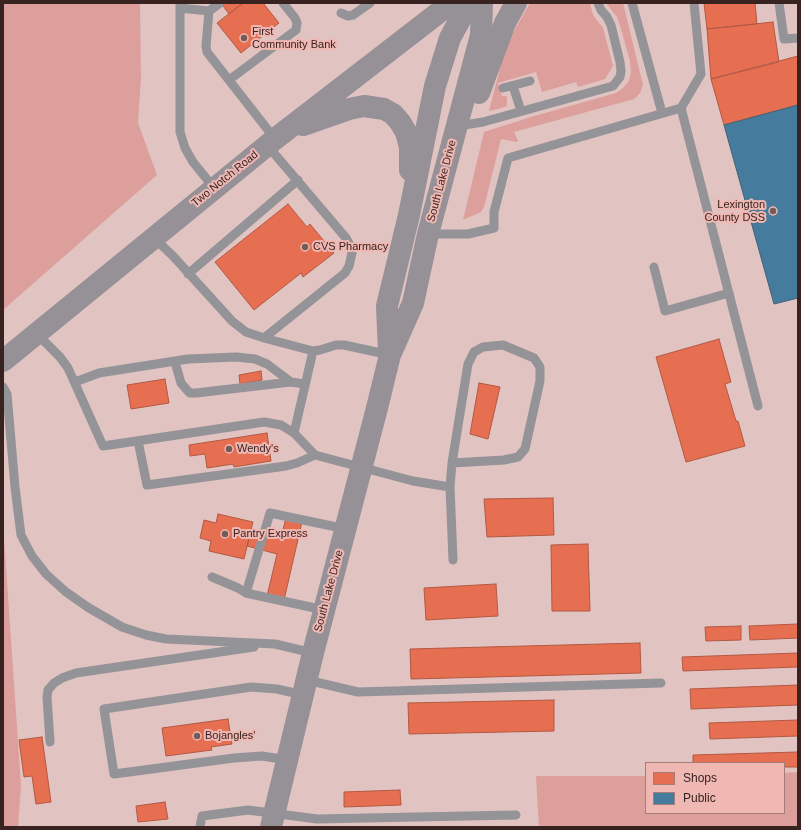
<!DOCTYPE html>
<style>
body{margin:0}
#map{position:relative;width:801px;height:830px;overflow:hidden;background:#e1c3c1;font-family:Helvetica,sans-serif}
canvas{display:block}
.frame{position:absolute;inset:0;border:4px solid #382321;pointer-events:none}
.legend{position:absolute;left:645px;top:762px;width:140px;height:52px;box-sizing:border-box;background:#efb8b3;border:1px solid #a67c79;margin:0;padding:5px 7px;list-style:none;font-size:12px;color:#382321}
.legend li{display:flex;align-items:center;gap:8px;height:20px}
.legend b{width:20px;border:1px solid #a67c79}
</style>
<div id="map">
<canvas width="801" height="830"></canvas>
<div class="frame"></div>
<ul class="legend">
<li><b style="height:11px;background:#e76f51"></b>Shops</li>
<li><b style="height:11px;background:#457b9d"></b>Public</li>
</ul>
</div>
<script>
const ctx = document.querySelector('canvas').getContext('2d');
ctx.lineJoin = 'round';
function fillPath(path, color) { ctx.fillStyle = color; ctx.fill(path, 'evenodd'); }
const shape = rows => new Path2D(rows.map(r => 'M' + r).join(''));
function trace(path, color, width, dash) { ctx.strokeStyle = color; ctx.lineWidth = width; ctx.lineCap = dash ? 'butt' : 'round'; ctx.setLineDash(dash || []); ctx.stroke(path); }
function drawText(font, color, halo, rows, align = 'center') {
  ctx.font = font + ' Helvetica,sans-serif'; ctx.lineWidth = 4; ctx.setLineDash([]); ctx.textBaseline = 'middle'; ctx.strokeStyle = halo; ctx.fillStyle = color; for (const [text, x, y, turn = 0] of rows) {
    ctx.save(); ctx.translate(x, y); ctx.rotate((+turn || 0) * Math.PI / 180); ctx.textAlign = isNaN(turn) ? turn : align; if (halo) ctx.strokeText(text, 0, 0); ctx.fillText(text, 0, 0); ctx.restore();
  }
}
fillPath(shape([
 [3,3,140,3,141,78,138,123,157,175,3,310],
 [530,3,590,3,593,15,603,28,613,66,605,79,578,87,576,82,542,92,536,72,498,83,502,96,507,96,507,106,502,108,489,111,506,45],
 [606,3,623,3,643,85,640,93,634,99,514,132,518,141,517,142,501,139,484,207,481,212,463,220,484,132,531,117,616,93,623,88,629,81,631,72,630,61,621,29,617,17],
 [3,523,21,786,18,827,3,827],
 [798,772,798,827,539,827,536,776,646,776,646,813,784,813,784,773]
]), '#dc9f9b');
const shops = shape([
 [221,3,243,3,229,14,221,3],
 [243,3,263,3,279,23,241,53,217,23,243,3],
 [704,3,755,3,757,24,707,29,704,3],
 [773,22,779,62,711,79,707,29,773,22],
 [798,56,798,105,724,125,711,79,798,56],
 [288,204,307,227,310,224,334,253,303,277,301,273,254,310,215,262,288,204],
 [719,339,731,382,725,384,736,421,738,421,745,446,686,462,656,357,719,339],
 [261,371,262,380,240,384,239,375,261,371],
 [165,379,169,403,131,409,127,385,165,379],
 [479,383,500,387,488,439,470,434,479,383],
 [267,433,271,461,234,467,233,464,207,468,205,454,190,456,189,445,267,433],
 [553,498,554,535,487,537,484,499,553,498],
 [218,514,253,522,244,559,209,551,211,541,200,538,204,520,216,523,218,514],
 [286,518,302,522,284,600,267,596,277,554,247,546,251,530,281,537,286,518],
 [588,544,590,611,552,611,551,545,588,544],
 [496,584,498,616,426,620,424,588,496,584],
 [798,624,798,638,750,640,749,626,798,624],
 [741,626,741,640,706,641,705,627,741,626],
 [640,643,641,673,411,679,410,649,640,643],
 [798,653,798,667,683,671,682,657,798,653],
 [798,685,798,705,691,709,690,689,798,685],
 [554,700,554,731,409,734,408,703,554,700],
 [228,719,232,744,211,747,212,750,166,756,162,728,228,719],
 [798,720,798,736,710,739,709,723,798,720],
 [42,737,51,802,36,804,32,776,24,777,19,740,42,737],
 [798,752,798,767,784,767,784,763,693,763,693,755,798,752],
 [400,790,401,805,344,807,344,792,400,790],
 [165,802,168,819,138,822,136,806,165,802]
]);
fillPath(shops, '#e76f51');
trace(shops, '#b25843', 1);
const public = shape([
 [798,105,798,298,774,304,724,125,798,105]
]);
fillPath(public, '#457b9d');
trace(public, '#416178', 1);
trace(shape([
 [180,3,180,132,185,148,193,162,214,188],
 [632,3,662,113],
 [694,3,701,74,681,108,758,406],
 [779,3,784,39,798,38],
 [180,8,209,11,220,3],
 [209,11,206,46,207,52,275,139],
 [341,13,348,16,353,15,370,3],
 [229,80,296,30,297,23,295,18,283,3],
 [513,86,521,111],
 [503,88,530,81],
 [458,126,483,122,613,86,620,77,621,71,620,62,611,25,607,17,601,10,598,3],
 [429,234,468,234,494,228,494,212,508,158,681,108],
 [154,238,173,256,232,321,246,332,264,338,313,351,320,350,336,345,344,345,390,355],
 [654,267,665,311,729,293],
 [188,274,298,180],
 [36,333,60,357,68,368,103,446,264,422,281,425,294,433,315,455,413,481,450,487,453,560],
 [264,338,345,273,349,266,352,253,350,245,346,238,267,145],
 [175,362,181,383,187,390,190,393,196,393,291,382,305,384],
 [75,382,99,373,188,359,236,357,255,359,267,364,291,382],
 [3,387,7,394,15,487,21,535,32,556,46,574,66,592,89,608,122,627,146,635,166,639,275,644,313,653],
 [294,433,313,351],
 [138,441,147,485,286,466,297,463,315,455],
 [450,487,452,463,468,364,474,352,483,347,503,345,534,358,540,367,540,381,525,449,518,457,504,460,452,463],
 [212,577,238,588,246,593],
 [324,610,246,593,270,513,346,529],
 [307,680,358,692,661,683],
 [50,742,47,697,48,690,54,683,62,678,76,673,254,647],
 [288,760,262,756,234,758,114,774,104,709,251,687,277,689,303,695],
 [200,827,202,816,248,810,317,819,516,815]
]), '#949397', 9);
trace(shape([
 [479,93,505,23,516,3],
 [303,125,349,109,364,106,384,109,393,114,400,122,406,132,410,147,410,170],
 [389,352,387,306,409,215,435,86,450,38,469,3],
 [3,361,275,139,451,3],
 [271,827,313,653,377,408,390,355,413,303,428,234,481,35,482,3]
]), '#969196', 22);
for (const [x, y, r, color] of [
 [244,38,4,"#735b59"],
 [773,211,4,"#735b59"],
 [305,247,4,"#735b59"],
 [229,449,4,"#735b59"],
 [225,534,4,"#735b59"],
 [197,736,4,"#735b59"]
]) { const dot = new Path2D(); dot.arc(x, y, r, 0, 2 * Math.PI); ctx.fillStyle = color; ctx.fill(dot); trace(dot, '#efb8b3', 1.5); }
drawText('11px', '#382321', '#efb8b3', [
 ["First",252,32],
 ["Community Bank",252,45],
 ["Lexington",765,205,"right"],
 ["County DSS",765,218,"right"],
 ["CVS Pharmacy",313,247],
 ["Wendy's",237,449],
 ["Pantry Express",233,534],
 ["Bojangles'",205,736]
], 'left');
drawText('11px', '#382321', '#efb8b3', [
 ["Two Notch Road",225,179,-39],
 ["South Lake Drive",442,181,-75],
 ["South Lake Drive",329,591,-75]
]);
</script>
